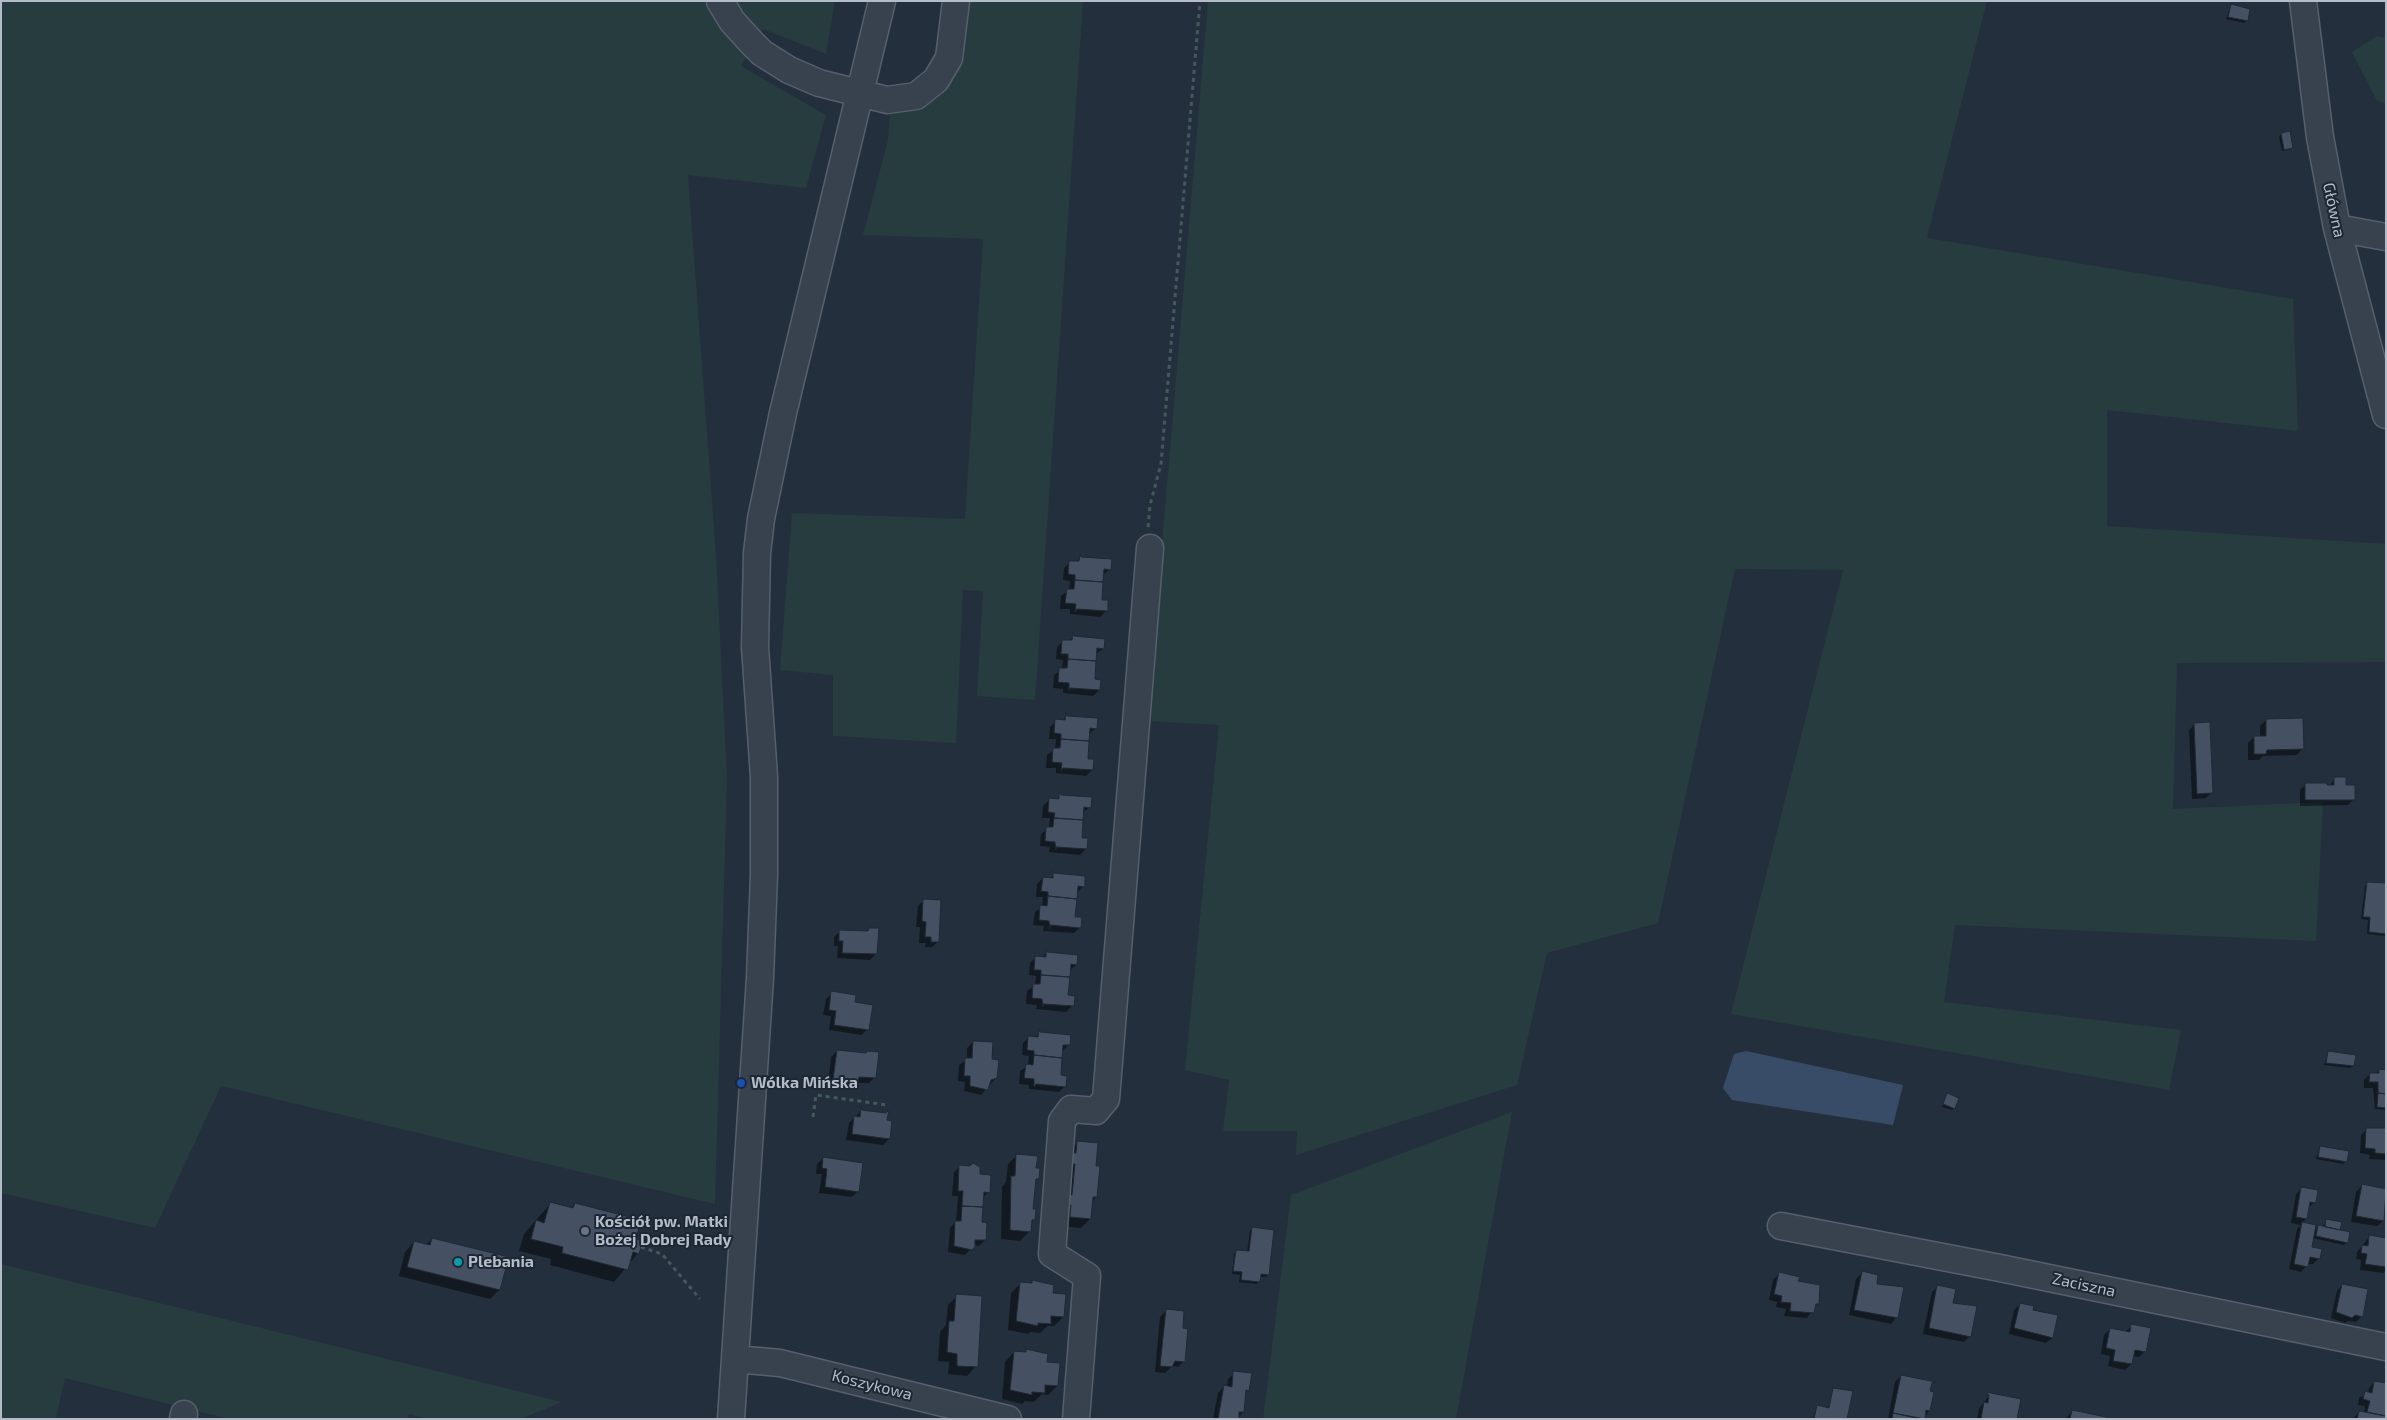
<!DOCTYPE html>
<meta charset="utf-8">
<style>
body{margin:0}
#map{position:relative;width:2387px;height:1420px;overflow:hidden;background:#242f3e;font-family:"Exo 2",sans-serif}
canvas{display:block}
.frame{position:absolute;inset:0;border:2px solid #b4bcc9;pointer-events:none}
</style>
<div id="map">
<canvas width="2387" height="1420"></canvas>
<div class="frame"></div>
</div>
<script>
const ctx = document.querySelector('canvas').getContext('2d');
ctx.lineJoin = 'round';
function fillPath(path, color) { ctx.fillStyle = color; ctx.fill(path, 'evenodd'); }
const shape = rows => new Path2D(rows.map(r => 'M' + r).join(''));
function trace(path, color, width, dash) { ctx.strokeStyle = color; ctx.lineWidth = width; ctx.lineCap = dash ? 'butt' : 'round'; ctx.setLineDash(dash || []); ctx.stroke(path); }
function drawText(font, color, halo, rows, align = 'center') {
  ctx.font = font + ' "Exo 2",sans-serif'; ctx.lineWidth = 4; ctx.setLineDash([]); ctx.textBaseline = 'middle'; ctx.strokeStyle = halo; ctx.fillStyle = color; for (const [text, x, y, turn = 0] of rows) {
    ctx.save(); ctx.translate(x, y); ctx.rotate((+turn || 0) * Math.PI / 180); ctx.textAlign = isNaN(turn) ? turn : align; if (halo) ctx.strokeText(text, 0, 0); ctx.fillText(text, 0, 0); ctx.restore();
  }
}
fillPath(shape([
 [1,1,835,1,826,54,763,29,741,66,826,115,806,188,688,175,716,555,727,778,715,1204,221,1086,155,1228,1,1193],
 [962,1,1083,1,1035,700,977,696,983,591,963,590,956,743,833,736,833,675,780,670,792,513,965,519,983,239,863,235,888,140,890,113,912,109],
 [1208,1,1987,1,1927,238,2293,299,2298,431,2107,410,2107,526,2386,544,2386,662,2177,663,2173,809,2323,802,2316,941,1955,925,1944,1002,2181,1030,2169,1090,1731,1014,1843,570,1735,569,1658,923,1547,953,1517,1085,1296,1155,1297,1131,1223,1131,1229,1080,1185,1070,1219,725,1147,721],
 [2377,36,2386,38,2386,103,2377,101,2352,52],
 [1512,1112,1456,1419,1263,1419,1291,1195],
 [1,1264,562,1402,521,1419,427,1419,409,1414,407,1419,230,1419,65,1378,56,1419,1,1419]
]), '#263c3f');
fillPath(shape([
 [1746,1051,1903,1085,1893,1125,1732,1100,1723,1088,1734,1054]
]), '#394c67');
fillPath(shape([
 [2231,5,2246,21,2244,23,2226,19],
 [2282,134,2291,148,2289,150,2282,151,2279,137],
 [1080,558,1110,569,1103,575,1101,601,1106,611,1100,617,1070,614,1070,609,1060,609,1061,596,1069,590,1070,581,1063,580,1064,568,1070,562,1076,562],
 [1073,637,1103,649,1096,654,1093,680,1099,690,1093,696,1063,693,1063,689,1053,688,1054,675,1062,669,1063,660,1056,659,1057,647,1063,641,1069,641],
 [1066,717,1096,728,1089,734,1087,760,1092,770,1086,776,1056,773,1056,768,1046,768,1047,755,1055,749,1056,739,1049,739,1050,727,1056,721,1062,721],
 [2266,720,2302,749,2297,755,2263,756,2259,760,2248,760,2248,743,2254,737,2260,737,2260,726],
 [2195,724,2212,792,2206,798,2192,799,2189,730],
 [2335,778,2354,799,2348,805,2300,806,2300,790,2306,784,2329,787],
 [1060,796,1090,807,1082,813,1080,839,1086,849,1080,855,1049,852,1050,847,1040,846,1041,834,1049,828,1050,818,1042,818,1043,806,1049,800,1056,800],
 [1054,875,1083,886,1078,892,1074,918,1080,927,1074,933,1043,931,1044,926,1033,925,1035,912,1042,907,1043,897,1036,897,1037,884,1043,878,1049,879],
 [2368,884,2386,884,2386,936,2367,934,2368,920,2361,919,2365,886],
 [924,900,938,942,932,947,925,947,926,943,919,943,920,927,916,927,918,906],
 [869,929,876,954,870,960,837,958,838,946,834,946,834,937,840,931,866,932],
 [1046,953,1076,965,1070,970,1067,996,1072,1006,1066,1012,1036,1009,1037,1005,1026,1004,1027,991,1035,985,1036,976,1029,975,1030,963,1036,957,1042,958],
 [832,993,853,1003,867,1029,862,1035,829,1030,831,1016,823,1015,826,999],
 [1039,1033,1069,1045,1062,1051,1059,1076,1065,1086,1059,1092,1029,1089,1029,1085,1019,1084,1020,1071,1028,1066,1029,1056,1022,1055,1023,1043,1029,1037,1035,1038],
 [973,1042,991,1060,996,1078,981,1095,964,1091,965,1082,958,1081,959,1065,967,1059,967,1048],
 [837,1051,865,1054,875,1077,869,1083,855,1083,851,1087,828,1085,831,1057],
 [2328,1053,2353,1065,2350,1068,2324,1065],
 [2379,1070,2386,1071,2386,1110,2375,1109,2373,1088,2364,1088,2364,1080,2370,1074,2376,1074],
 [1947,1095,1954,1108,1952,1110,1942,1107],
 [861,1111,886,1121,889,1139,883,1145,846,1140,849,1123],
 [2367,1129,2386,1130,2386,1160,2369,1159,2370,1155,2360,1153,2361,1135],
 [1077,1143,1095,1167,1096,1197,1092,1201,1090,1219,1081,1228,1062,1226,1068,1152],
 [2320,1147,2346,1161,2343,1164,2316,1159],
 [1017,1155,1035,1169,1038,1178,1034,1182,1032,1210,1034,1220,1030,1223,1030,1231,1020,1241,1001,1239,1002,1187,1006,1182,1008,1164],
 [823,1158,858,1191,852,1197,819,1193,822,1174,816,1174,817,1164],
 [977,1165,978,1175,988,1192,982,1199,980,1224,985,1240,979,1246,974,1245,965,1255,948,1252,950,1228,956,1221,958,1196,952,1196,954,1172,960,1166,970,1167],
 [2362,1186,2386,1190,2383,1221,2377,1226,2351,1222,2356,1192],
 [2302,1188,2315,1202,2308,1208,2306,1219,2301,1223,2315,1226,2314,1231,2318,1226,2323,1227,2327,1220,2347,1242,2344,1245,2312,1238,2311,1248,2319,1258,2313,1264,2308,1264,2301,1272,2289,1269,2297,1229,2301,1225,2291,1223,2296,1194],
 [550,1204,570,1209,575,1204,635,1239,638,1253,614,1282,550,1265,551,1259,519,1251,524,1234],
 [1252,1228,1268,1275,1265,1277,1260,1277,1257,1284,1239,1282,1240,1275,1232,1274,1234,1254,1237,1251,1247,1252,1250,1231],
 [2370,1236,2386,1239,2386,1270,2383,1273,2360,1270,2361,1260,2356,1259,2357,1252],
 [432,1239,499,1290,490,1299,399,1276,405,1252,414,1242,426,1245],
 [1862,1273,1875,1285,1896,1318,1891,1324,1849,1315,1856,1279],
 [1779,1274,1797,1282,1817,1304,1807,1318,1784,1316,1786,1309,1776,1307,1777,1302,1769,1300,1773,1280],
 [1032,1282,1052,1294,1063,1317,1054,1326,1048,1326,1040,1333,1030,1332,1028,1334,1008,1330,1011,1293,1020,1284,1030,1284],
 [2342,1285,2362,1316,2356,1322,2348,1321,2345,1323,2331,1318,2337,1291],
 [1938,1287,1952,1305,1970,1336,1964,1342,1923,1334,1932,1292],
 [957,1296,976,1366,967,1376,948,1374,949,1362,938,1361,940,1332,946,1325,948,1305],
 [2020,1304,2032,1311,2052,1338,2046,1343,2009,1334,2014,1310],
 [1166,1311,1181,1330,1184,1361,1178,1367,1172,1366,1165,1373,1155,1372,1160,1317],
 [2132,1326,2145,1351,2139,1357,2132,1356,2131,1364,2125,1370,2108,1366,2110,1356,2101,1354,2104,1335,2110,1329,2125,1332],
 [1026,1351,1046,1363,1057,1386,1048,1395,1042,1394,1034,1402,1025,1401,1022,1404,1002,1399,1005,1362,1014,1352,1024,1353],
 [1234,1373,1248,1390,1245,1393,1243,1412,1237,1419,1213,1419,1218,1393,1224,1387,1227,1387,1228,1379],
 [1901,1376,1929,1392,1929,1410,1924,1419,1888,1419,1895,1382],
 [2374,1382,2386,1385,2386,1419,2353,1419,2359,1412,2364,1413,2365,1406,2358,1405,2359,1398,2368,1393,2369,1388],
 [1834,1389,1846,1419,1813,1419,1817,1406,1828,1408],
 [1990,1394,2016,1419,1977,1419,1979,1409],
 [2072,1411,2101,1419,2066,1419]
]), '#0007');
const building = shape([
 [2231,4,2250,9,2248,21,2228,17,2231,4],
 [2290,131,2293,148,2284,150,2281,133,2290,131],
 [1080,554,1081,557,1112,559,1111,570,1104,569,1103,582,1075,580,1075,575,1068,574,1069,561,1079,561,1080,554],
 [1075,580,1103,582,1102,600,1108,600,1108,611,1077,609,1075,612,1076,604,1065,603,1067,589,1074,589,1075,580],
 [1073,633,1074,636,1105,639,1104,649,1097,648,1096,661,1068,659,1068,654,1061,654,1062,640,1072,640,1073,633],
 [1068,659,1096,661,1095,679,1101,680,1100,690,1070,688,1069,691,1069,683,1058,682,1059,668,1067,668,1068,659],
 [1066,713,1067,716,1098,718,1097,729,1090,728,1089,741,1061,739,1061,734,1054,733,1055,719,1065,720,1066,713],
 [2303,718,2304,749,2267,750,2266,754,2254,754,2254,736,2266,736,2266,719,2303,718],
 [2210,722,2213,793,2197,794,2194,723,2210,722],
 [1061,739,1089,741,1088,759,1094,759,1093,770,1063,768,1061,771,1062,763,1052,762,1053,748,1060,748,1061,739],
 [2334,777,2346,777,2346,785,2355,785,2355,800,2305,800,2305,783,2327,783,2327,785,2334,785,2334,777],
 [1059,792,1061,795,1092,797,1091,808,1084,807,1083,820,1054,818,1055,813,1048,812,1049,798,1059,799,1059,792],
 [1054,818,1083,820,1082,838,1088,838,1087,849,1056,847,1056,850,1055,842,1045,841,1046,827,1053,827,1054,818],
 [1053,871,1054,873,1085,876,1085,887,1078,886,1077,899,1048,896,1048,892,1041,891,1043,877,1053,878,1053,871],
 [2367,882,2386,883,2386,934,2369,932,2370,917,2363,917,2367,882],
 [1048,896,1077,899,1075,917,1082,917,1081,928,1050,925,1050,929,1049,921,1039,920,1040,905,1047,906,1048,896],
 [923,899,941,900,939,942,931,942,931,937,925,937,926,922,922,921,923,899],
 [869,928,879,928,877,954,842,953,843,941,839,941,839,930,868,931,869,928],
 [1046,949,1047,952,1078,955,1077,965,1071,964,1070,977,1041,975,1041,970,1034,970,1035,956,1046,957,1046,949],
 [1041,975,1070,977,1068,995,1075,996,1074,1006,1043,1004,1043,1007,1042,999,1032,998,1033,984,1040,984,1041,975],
 [831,991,856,995,855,1002,873,1005,869,1030,834,1025,836,1011,829,1010,831,991],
 [1039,1029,1040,1032,1071,1035,1070,1045,1063,1045,1062,1058,1034,1055,1034,1051,1027,1050,1028,1036,1038,1037,1039,1029],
 [973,1041,993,1042,992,1059,999,1060,997,1078,991,1080,988,1090,970,1086,970,1076,964,1076,965,1058,972,1058,973,1041],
 [837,1050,866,1053,867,1051,879,1052,876,1078,859,1077,858,1082,833,1079,837,1050],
 [2328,1051,2356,1055,2354,1066,2326,1063,2328,1051],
 [1034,1055,1062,1058,1061,1075,1067,1076,1066,1087,1036,1084,1034,1087,1034,1079,1024,1078,1026,1064,1033,1065,1034,1055],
 [2379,1069,2386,1070,2386,1094,2378,1093,2378,1082,2369,1082,2370,1073,2379,1073,2379,1069],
 [1947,1093,1959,1098,1955,1109,1943,1104,1947,1093],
 [2378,1093,2386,1094,2386,1108,2377,1107,2378,1093],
 [861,1106,862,1110,886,1113,889,1110,887,1120,892,1121,890,1139,852,1134,854,1116,860,1117,861,1106],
 [2366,1128,2386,1128,2386,1154,2375,1153,2375,1149,2365,1148,2366,1128],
 [1077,1141,1098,1143,1096,1166,1100,1166,1097,1197,1093,1197,1091,1219,1070,1217,1071,1205,1068,1205,1069,1194,1072,1195,1075,1164,1071,1164,1072,1153,1076,1153,1077,1141],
 [2320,1146,2349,1151,2347,1162,2318,1157,2320,1146],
 [1016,1154,1038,1156,1036,1168,1040,1168,1039,1179,1036,1179,1033,1209,1036,1209,1035,1220,1032,1220,1031,1232,1010,1230,1011,1176,1015,1176,1016,1154],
 [823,1157,863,1163,859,1192,825,1187,827,1169,822,1168,823,1157],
 [973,1163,980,1167,980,1174,991,1175,990,1193,984,1192,983,1207,962,1206,963,1191,958,1191,959,1165,970,1166,973,1163],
 [2362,1184,2386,1189,2384,1221,2356,1216,2362,1184],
 [2301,1187,2318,1190,2316,1203,2310,1202,2307,1219,2296,1217,2301,1187],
 [550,1202,573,1208,575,1203,641,1220,636,1239,643,1240,639,1254,633,1252,628,1270,562,1253,563,1247,531,1239,536,1220,544,1223,550,1202],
 [962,1206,983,1207,982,1222,987,1223,986,1240,975,1240,975,1247,972,1250,954,1246,955,1221,961,1221,962,1206],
 [2326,1219,2342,1222,2340,1230,2325,1227,2326,1219],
 [2302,1222,2316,1225,2312,1247,2322,1249,2320,1259,2310,1257,2308,1267,2294,1264,2302,1222],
 [2318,1225,2350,1232,2348,1243,2316,1236,2318,1225],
 [1252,1227,1274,1230,1269,1275,1261,1274,1260,1282,1241,1280,1242,1272,1233,1271,1236,1250,1249,1251,1252,1227],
 [2369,1235,2386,1238,2386,1267,2365,1264,2367,1254,2361,1253,2362,1245,2368,1246,2369,1235],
 [432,1238,509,1257,500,1290,407,1267,414,1241,430,1245,432,1238],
 [1862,1271,1878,1275,1877,1284,1904,1287,1898,1318,1854,1310,1862,1271],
 [1779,1272,1800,1277,1798,1281,1820,1285,1819,1304,1816,1304,1814,1313,1790,1311,1791,1303,1781,1302,1782,1296,1774,1294,1779,1272],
 [1032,1280,1054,1285,1053,1293,1066,1294,1064,1317,1051,1316,1051,1324,1038,1323,1038,1326,1016,1321,1020,1282,1032,1283,1032,1280],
 [2342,1284,2368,1289,2363,1317,2355,1315,2352,1318,2336,1312,2342,1284],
 [1937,1285,1956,1289,1953,1303,1977,1306,1971,1337,1929,1328,1937,1285],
 [956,1294,982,1296,978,1367,957,1366,957,1354,947,1352,949,1321,954,1321,956,1294],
 [2020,1303,2034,1306,2033,1310,2058,1315,2053,1338,2014,1328,2020,1303],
 [1166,1309,1184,1311,1183,1328,1188,1329,1185,1362,1175,1361,1172,1367,1160,1366,1166,1309],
 [2131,1324,2151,1328,2146,1352,2135,1350,2132,1364,2113,1361,2115,1350,2106,1348,2110,1328,2130,1332,2131,1324],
 [1026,1349,1048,1354,1047,1362,1060,1363,1058,1386,1045,1385,1045,1393,1032,1392,1032,1395,1010,1390,1014,1351,1026,1352,1026,1349],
 [1233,1371,1252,1373,1249,1391,1246,1390,1244,1412,1239,1412,1239,1419,1218,1419,1224,1385,1232,1387,1233,1371],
 [1901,1375,1936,1382,1932,1383,1930,1391,1934,1392,1930,1411,1926,1410,1925,1419,1893,1413,1901,1375],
 [2374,1381,2386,1383,2386,1416,2367,1412,2370,1401,2363,1399,2365,1391,2372,1393,2374,1381],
 [1833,1388,1853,1391,1847,1419,1814,1419,1817,1405,1829,1408,1833,1388],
 [1986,1392,2021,1399,2017,1419,1981,1419,1984,1402,1988,1403,1989,1395,1986,1392],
 [2072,1410,2106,1417,2106,1419,2070,1419,2072,1410],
 [2359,1411,2386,1416,2386,1419,2357,1419,2359,1411],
 [1893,1413,1920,1419,1892,1419,1893,1413]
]);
fillPath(building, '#455162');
trace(building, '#1f2835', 1);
const minor = shape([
 [720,1,732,21,752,43,762,53,789,70,819,83,887,100,916,96,936,80,949,58,956,1],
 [2303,1,2320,137,2337,228,2386,415],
 [2337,228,2386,237],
 [1781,1226,2000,1268,2386,1347],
 [735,1359,780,1363,1008,1419],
 [183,1419,184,1414],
 [731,1419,760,978,764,875,764,777,755,647,757,553,761,519,783,413,882,1],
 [1076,1419,1087,1276,1052,1254,1062,1121,1071,1109,1096,1111,1106,1099,1150,548]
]);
trace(minor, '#565f6c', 29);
trace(shape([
 [1148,527,1150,505,1161,464,1200,1],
 [813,1117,816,1095,887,1105],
 [641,1247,662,1254,700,1299]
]), '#44595c', 3, [4, 4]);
trace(minor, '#38414e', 26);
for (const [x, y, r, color] of [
 [741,1083,5,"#1a4fb4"],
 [585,1231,5,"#6b7280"],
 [458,1262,5,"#0f9aa8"]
]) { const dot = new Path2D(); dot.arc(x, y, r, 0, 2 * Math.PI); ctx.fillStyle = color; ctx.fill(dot); trace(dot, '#1d2633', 2); }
drawText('16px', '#b4bcc9', '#1d2633', [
 ["Główna",2334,210,78],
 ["Zaciszna",2084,1285,12],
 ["Koszykowa",872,1385,14]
]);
drawText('bold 16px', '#b4bcc9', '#1d2633', [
 ["Wólka Mińska",751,1083],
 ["Kościół pw. Matki",595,1222],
 ["Bożej Dobrej Rady",595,1240],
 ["Plebania",468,1262]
], 'left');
</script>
